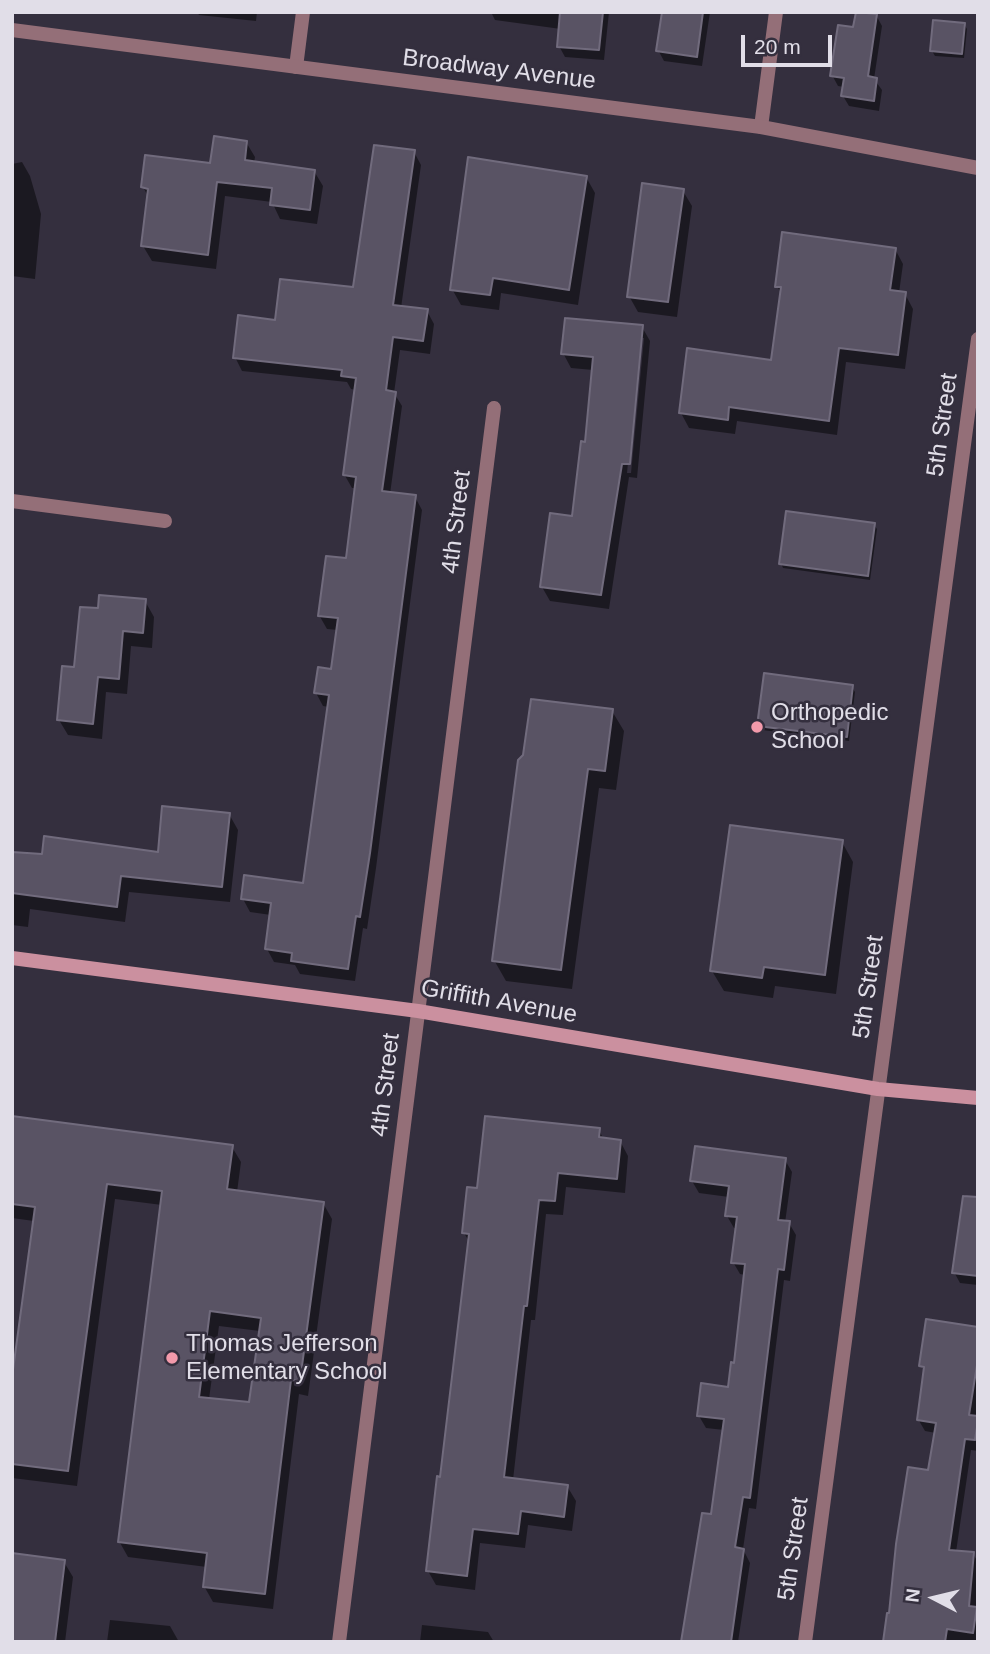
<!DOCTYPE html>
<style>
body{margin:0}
#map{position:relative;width:990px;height:1654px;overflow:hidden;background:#342f3e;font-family:Helvetica,sans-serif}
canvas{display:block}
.frame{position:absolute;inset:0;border:14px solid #e1dee8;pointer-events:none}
.north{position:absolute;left:899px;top:1563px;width:70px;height:70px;-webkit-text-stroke:5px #342f3e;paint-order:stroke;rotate:277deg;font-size:19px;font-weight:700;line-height:28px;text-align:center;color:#e1dee8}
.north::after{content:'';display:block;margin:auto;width:24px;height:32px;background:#e1dee8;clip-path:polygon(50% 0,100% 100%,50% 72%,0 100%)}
.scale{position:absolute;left:741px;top:35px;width:91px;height:32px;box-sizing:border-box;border:4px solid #e1dee8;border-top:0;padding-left:9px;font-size:21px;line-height:24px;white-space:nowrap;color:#e1dee8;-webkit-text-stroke:5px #342f3e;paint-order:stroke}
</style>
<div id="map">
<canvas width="990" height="1654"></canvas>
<div class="frame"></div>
<div class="north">N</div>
<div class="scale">20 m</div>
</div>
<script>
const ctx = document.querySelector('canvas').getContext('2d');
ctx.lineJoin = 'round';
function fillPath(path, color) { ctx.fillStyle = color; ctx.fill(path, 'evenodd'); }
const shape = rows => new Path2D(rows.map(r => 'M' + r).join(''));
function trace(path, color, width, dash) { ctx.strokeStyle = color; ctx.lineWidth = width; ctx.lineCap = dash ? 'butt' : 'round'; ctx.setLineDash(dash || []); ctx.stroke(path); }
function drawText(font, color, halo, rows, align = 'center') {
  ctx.font = font + ' Helvetica,sans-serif'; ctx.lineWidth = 5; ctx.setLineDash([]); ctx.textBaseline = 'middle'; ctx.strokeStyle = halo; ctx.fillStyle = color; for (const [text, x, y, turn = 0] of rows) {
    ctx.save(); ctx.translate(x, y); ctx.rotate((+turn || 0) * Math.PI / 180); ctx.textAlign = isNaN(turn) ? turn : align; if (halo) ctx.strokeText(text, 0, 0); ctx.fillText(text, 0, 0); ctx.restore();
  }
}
fillPath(shape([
 [197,12,257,12,256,21,199,15],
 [491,12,609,12,604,60,565,57,559,46,561,29,495,20],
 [665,12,710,12,702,66,664,61,658,50],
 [876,15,882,26,874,79,882,90,879,111,849,106,843,96,844,87,838,86,832,75,855,29],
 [964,24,967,29,964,58,935,56,932,51],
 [246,142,255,157,254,163,314,171,323,186,317,224,280,219,272,202,225,196,216,269,152,261,143,246,149,198,143,187,212,165],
 [414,152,421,165,401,308,427,311,434,324,430,354,400,350,394,393,402,406,390,494,415,497,422,510,376,868,367,929,363,928,355,981,300,974,295,965,274,962,267,949,271,915,250,912,243,899,304,885,329,707,323,706,316,693,332,671,338,630,327,629,319,615,348,560,357,488,352,488,344,474,356,390,351,389,347,382,242,371,235,357,277,321,355,289],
 [22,162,30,176,41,214,35,279,12,276,12,164],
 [586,177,595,193,578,305,501,293,499,310,461,305,452,289],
 [683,191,692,206,677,317,638,312,629,296],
 [895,249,903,264,899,293,905,294,913,309,905,369,846,362,837,435,737,421,735,434,689,428,681,413,773,362,782,295,777,286],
 [642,327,650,341,637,478,629,477,609,609,550,601,542,587,573,518,587,444,593,370,571,368,563,353],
 [640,338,644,338,631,473,627,473],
 [874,525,877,529,870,580,783,568,781,563],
 [145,601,154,617,152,648,131,646,127,694,106,692,102,739,68,735,59,720,76,669],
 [852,687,855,692,849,741,762,730,759,725],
 [612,711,624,731,616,790,599,788,572,989,506,981,494,960,525,756],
 [229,814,238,830,230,902,129,892,125,922,30,909,28,927,12,925,12,853,43,856,159,854],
 [842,842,853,862,836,994,775,986,773,998,724,991,712,971],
 [12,1118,232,1147,241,1162,237,1192,323,1203,332,1219,308,1396,299,1394,273,1609,213,1602,204,1586,207,1567,128,1557,119,1541,162,1205,115,1199,77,1486,12,1478,12,1391,34,1221,12,1218],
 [219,1326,260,1331,250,1404,209,1399],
 [599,1130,604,1140,620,1141,628,1156,625,1193,566,1187,563,1215,546,1214,535,1320,531,1320,513,1480,567,1486,576,1501,572,1531,528,1525,525,1548,480,1543,475,1590,436,1585,428,1571,442,1479,470,1243,464,1233,478,1190],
 [785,1160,792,1172,785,1223,789,1223,796,1235,790,1281,784,1280,756,1509,749,1508,743,1549,750,1563,738,1642,683,1642,713,1516,724,1430,706,1428,699,1416,730,1389,735,1365,745,1275,740,1274,733,1262,737,1228,734,1228,727,1216,729,1197,699,1193,692,1181],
 [978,1224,978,1285,960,1283,954,1272],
 [978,1329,978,1451,971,1450,956,1552,973,1554,978,1562,976,1608,978,1612,978,1642,884,1642,930,1472,936,1433,925,1431,918,1419,925,1372,921,1365],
 [64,1562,73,1577,65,1642,12,1642],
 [110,1620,170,1626,179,1642,107,1642],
 [422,1625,488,1632,494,1642,420,1642]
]), '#0007');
const building = shape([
 [560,12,603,12,599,50,557,47,560,12],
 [662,12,703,12,697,57,656,51,662,12],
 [856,12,877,14,868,76,877,78,874,101,841,96,844,78,830,76,838,25,853,27,856,12],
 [933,20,965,23,962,54,930,51,933,20],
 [214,136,247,141,245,160,315,170,310,210,270,205,272,188,217,182,208,255,141,246,148,189,141,187,145,155,210,163,214,136],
 [374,145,415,150,393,305,428,309,423,341,393,337,386,390,396,392,382,491,416,495,370,853,360,917,356,916,348,969,291,961,292,953,265,949,271,903,241,899,244,875,303,883,329,695,314,693,318,667,331,669,338,618,318,616,326,556,346,558,356,477,343,475,356,378,341,376,342,370,233,358,238,315,275,320,280,279,353,287,374,145],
 [468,157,587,176,569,290,493,278,490,295,450,290,468,157],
 [642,183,684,189,668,302,627,297,642,183],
 [782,232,896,248,890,290,906,292,898,355,839,348,829,421,729,407,728,420,679,413,687,348,771,360,781,287,775,287,782,232],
 [565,318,643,325,630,464,622,464,601,595,540,587,550,513,572,516,581,441,585,442,593,357,561,354,565,318],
 [786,511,875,523,868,576,779,564,786,511],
 [99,595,146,599,143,633,123,631,119,679,98,677,93,724,57,720,62,666,74,667,80,607,98,608,99,595],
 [764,673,853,685,847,737,757,726,764,673],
 [531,699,613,709,605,771,588,769,561,970,492,961,518,760,523,755,531,699],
 [162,806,230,813,222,887,121,876,117,907,12,893,12,852,42,854,44,836,158,852,162,806],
 [730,825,843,840,825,975,764,967,762,978,710,971,730,825],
 [12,1116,233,1145,227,1189,324,1202,300,1381,291,1380,265,1594,203,1587,207,1553,118,1542,162,1191,107,1184,68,1471,12,1464,12,1377,35,1207,12,1204,12,1116],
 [210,1311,261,1318,249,1402,199,1397,210,1311],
 [485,1116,600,1128,599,1137,621,1140,617,1179,558,1173,555,1201,539,1200,527,1306,524,1306,504,1477,568,1485,564,1517,521,1511,518,1534,473,1529,467,1576,426,1571,437,1476,440,1477,469,1234,462,1233,467,1187,477,1188,485,1116],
 [695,1146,786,1158,778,1220,790,1221,784,1270,778,1269,750,1498,743,1497,735,1547,744,1549,731,1642,681,1642,702,1513,711,1514,724,1419,697,1416,701,1383,728,1387,731,1362,734,1363,745,1264,731,1263,737,1217,725,1216,729,1186,690,1181,695,1146],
 [963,1196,978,1197,978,1276,952,1273,963,1196],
 [926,1319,978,1327,978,1359,969,1415,978,1416,978,1421,975,1440,965,1439,949,1550,974,1552,969,1606,977,1607,973,1633,947,1629,945,1642,883,1642,887,1613,889,1613,896,1544,908,1467,928,1470,936,1423,917,1420,924,1367,919,1366,926,1319],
 [12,1553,65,1560,55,1642,12,1642,12,1553]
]);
fillPath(building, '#595364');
trace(building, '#716b7d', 2);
trace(shape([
 [296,67,303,12],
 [761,127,776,12],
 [12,501,165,521],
 [339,1642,494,408],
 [805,1642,978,339]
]), '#946f78', 14);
trace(shape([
 [12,30,761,127,978,168]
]), '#946f78', 14);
trace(shape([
 [12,958,418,1011,878,1089,978,1098]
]), '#cb909f', 14);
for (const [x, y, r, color] of [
 [757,727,7,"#f39aab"],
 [172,1358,7,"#f39aab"]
]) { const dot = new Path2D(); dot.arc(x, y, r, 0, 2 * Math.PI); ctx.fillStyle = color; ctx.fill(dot); trace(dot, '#342f3e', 2.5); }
drawText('24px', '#e1dee8', '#342f3e', [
 ["Broadway Avenue",499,70,7],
 ["5th Street",943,425,-82],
 ["4th Street",457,522,-83],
 ["5th Street",869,987,-82],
 ["Griffith Avenue",499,1002,10],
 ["4th Street",386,1085,-83],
 ["5th Street",794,1549,-82]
]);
drawText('24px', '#e1dee8', '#342f3e', [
 ["Orthopedic",771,713],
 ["School",771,741],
 ["Thomas Jefferson",186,1344],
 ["Elementary School",186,1372]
], 'left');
</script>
